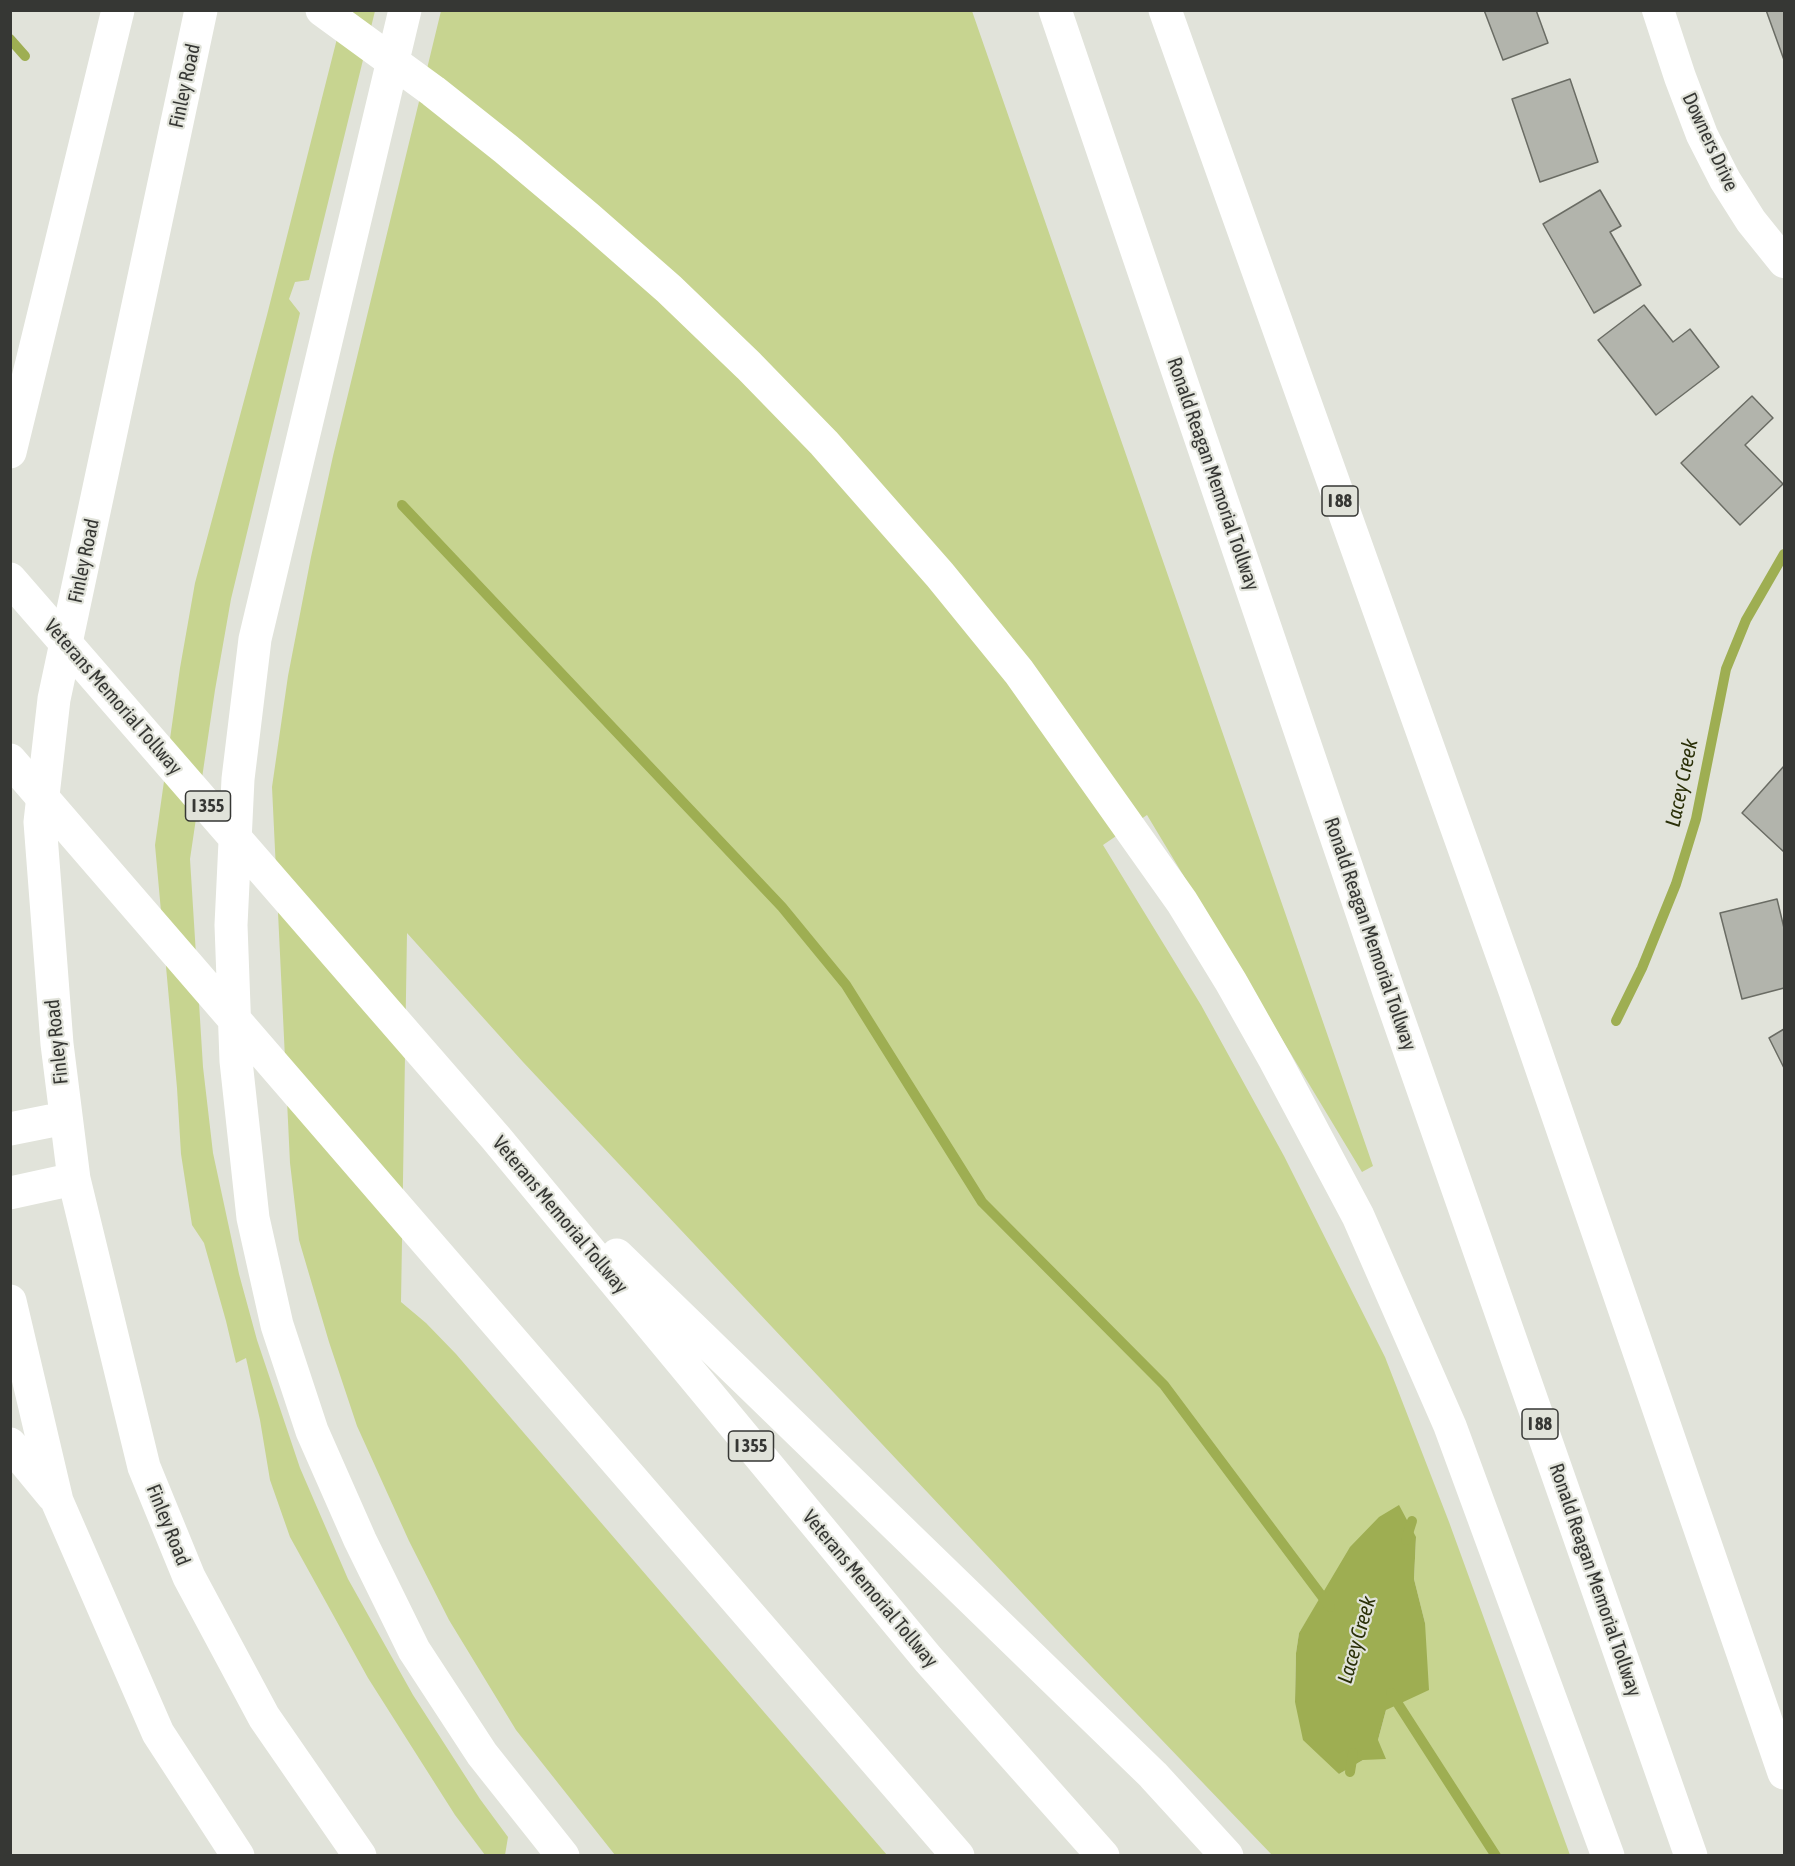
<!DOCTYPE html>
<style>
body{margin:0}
#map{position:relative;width:1795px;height:1866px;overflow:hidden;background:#e1e3da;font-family:"Asap Condensed",sans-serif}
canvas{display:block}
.frame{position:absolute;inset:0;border:12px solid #363734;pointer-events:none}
</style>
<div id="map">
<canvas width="1795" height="1866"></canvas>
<div class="frame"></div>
</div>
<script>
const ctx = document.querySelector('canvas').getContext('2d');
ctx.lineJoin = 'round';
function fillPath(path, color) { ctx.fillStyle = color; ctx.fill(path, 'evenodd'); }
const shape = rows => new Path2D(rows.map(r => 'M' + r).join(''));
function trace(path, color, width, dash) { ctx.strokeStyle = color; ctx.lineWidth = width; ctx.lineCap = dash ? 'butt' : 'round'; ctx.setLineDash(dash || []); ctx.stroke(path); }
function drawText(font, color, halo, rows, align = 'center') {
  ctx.font = font + ' "Asap Condensed",sans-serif'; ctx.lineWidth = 4.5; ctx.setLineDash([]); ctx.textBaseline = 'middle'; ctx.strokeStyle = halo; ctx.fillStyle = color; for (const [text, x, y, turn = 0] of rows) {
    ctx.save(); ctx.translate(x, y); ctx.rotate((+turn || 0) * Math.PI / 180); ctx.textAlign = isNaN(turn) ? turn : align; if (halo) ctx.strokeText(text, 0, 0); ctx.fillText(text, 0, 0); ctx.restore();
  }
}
fillPath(shape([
 [344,11,375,11,309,280,295,282,289,299,300,313,231,599,215,690,190,859,203,1067,213,1153,239,1274,257,1340,300,1468,348,1579,413,1695,480,1799,508,1837,505,1855,485,1855,455,1815,368,1678,290,1537,270,1480,260,1420,246,1358,236,1363,226,1321,204,1243,192,1225,181,1154,177,1088,155,845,180,668,195,583,267,315],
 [441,11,972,11,1373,1166,1362,1172,1147,815,1103,845,1201,1005,1284,1156,1385,1357,1449,1522,1570,1855,1272,1855,1069,1643,523,1062,407,933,401,1302,426,1323,456,1354,887,1855,615,1855,516,1730,449,1620,409,1541,357,1426,329,1342,299,1240,290,1163,272,787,288,676,311,557,333,456],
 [1416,1537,1414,1579,1425,1623,1386,1710,1378,1740,1363,1760,1339,1774,1295,1702,1296,1653,1299,1633,1325,1592]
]), '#c7d490');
fillPath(shape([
 [1399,1505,1416,1537,1414,1579,1425,1623,1429,1690,1386,1710,1378,1740,1386,1759,1363,1760,1339,1774,1303,1740,1295,1702,1296,1653,1299,1633,1350,1547,1379,1517]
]), '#9eae52');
trace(shape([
 [10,39,25,56],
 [402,505,782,907,846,985,982,1202,1164,1385,1330,1607],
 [1616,1021,1642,968,1676,884,1696,819,1726,669,1746,620,1784,554],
 [1406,1540,1412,1521],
 [1391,1693,1496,1856],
 [1350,1772,1353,1753]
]), '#9eae52', 10);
const building = shape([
 [1484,10,1536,10,1548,43,1503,60,1484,10],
 [1766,10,1784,10,1784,60,1766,10],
 [1570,79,1598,162,1540,182,1512,99,1570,79],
 [1600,190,1621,226,1610,232,1641,285,1594,313,1543,224,1600,190],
 [1644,305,1673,342,1690,329,1719,367,1656,415,1598,340,1644,305],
 [1752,396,1773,418,1745,445,1783,484,1740,525,1681,463,1752,396],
 [1784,766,1784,852,1742,813,1784,766],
 [1777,899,1784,928,1784,988,1742,999,1720,913,1777,899],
 [1784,1029,1784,1068,1769,1038,1784,1029]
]);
fillPath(building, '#b2b4ac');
trace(building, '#6a6c64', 1.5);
trace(shape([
 [1658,10,1680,77,1702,135,1725,180,1751,221,1784,262]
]), '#fff', 32);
trace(shape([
 [201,10,54,699,40,822,57,1044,74,1179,144,1467,189,1577,264,1717,360,1856],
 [10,452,118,10],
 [10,1129,65,1118],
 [10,1193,74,1179],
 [10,1301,57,1501,158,1733,238,1856],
 [10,1444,53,1496]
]), '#fff', 33);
trace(shape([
 [322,10,433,91,506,149,588,218,669,289,749,366,824,443,940,575,1019,672,1182,902,1231,982,1275,1060,1358,1216,1450,1426,1608,1856],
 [405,10,255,639,238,779,231,925,236,1061,253,1218,277,1325,312,1431,360,1540,414,1650,482,1754,563,1856],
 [1055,10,1389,992,1691,1856],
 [1165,10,1515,991,1784,1773],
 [10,579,496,1138,928,1659,1103,1856],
 [10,760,958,1856],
 [617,1255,1153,1775,1227,1856]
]), '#fff', 33);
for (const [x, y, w] of [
 [1340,501,36],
 [208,806,45],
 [1540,1424,36],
 [751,1446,45]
]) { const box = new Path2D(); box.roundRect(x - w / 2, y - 15, w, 30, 4.5); ctx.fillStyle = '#e1e3da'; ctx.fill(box); trace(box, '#363734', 1.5); }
drawText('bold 18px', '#363734', null, [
 ["I 88",1340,501],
 ["I 355",208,806],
 ["I 88",1540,1424],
 ["I 355",751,1446]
]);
drawText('20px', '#363734', '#e1e3da', [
 ["Finley Road",185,86,-78],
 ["Downers Drive",1710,142,65],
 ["Ronald Reagan Memorial Tollway",1213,474,71],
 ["Finley Road",84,561,-78],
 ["Veterans Memorial Tollway",113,697,49],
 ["Ronald Reagan Memorial Tollway",1370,934,71],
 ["Finley Road",57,1042,-96],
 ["Veterans Memorial Tollway",560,1215,50],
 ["Finley Road",168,1525,68],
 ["Ronald Reagan Memorial Tollway",1595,1580,71],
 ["Veterans Memorial Tollway",870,1589,50]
]);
drawText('italic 21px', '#292f07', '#e1e3da', [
 ["Lacey Creek",1682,783,-78],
 ["Lacey Creek",1357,1640,-74]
]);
</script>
